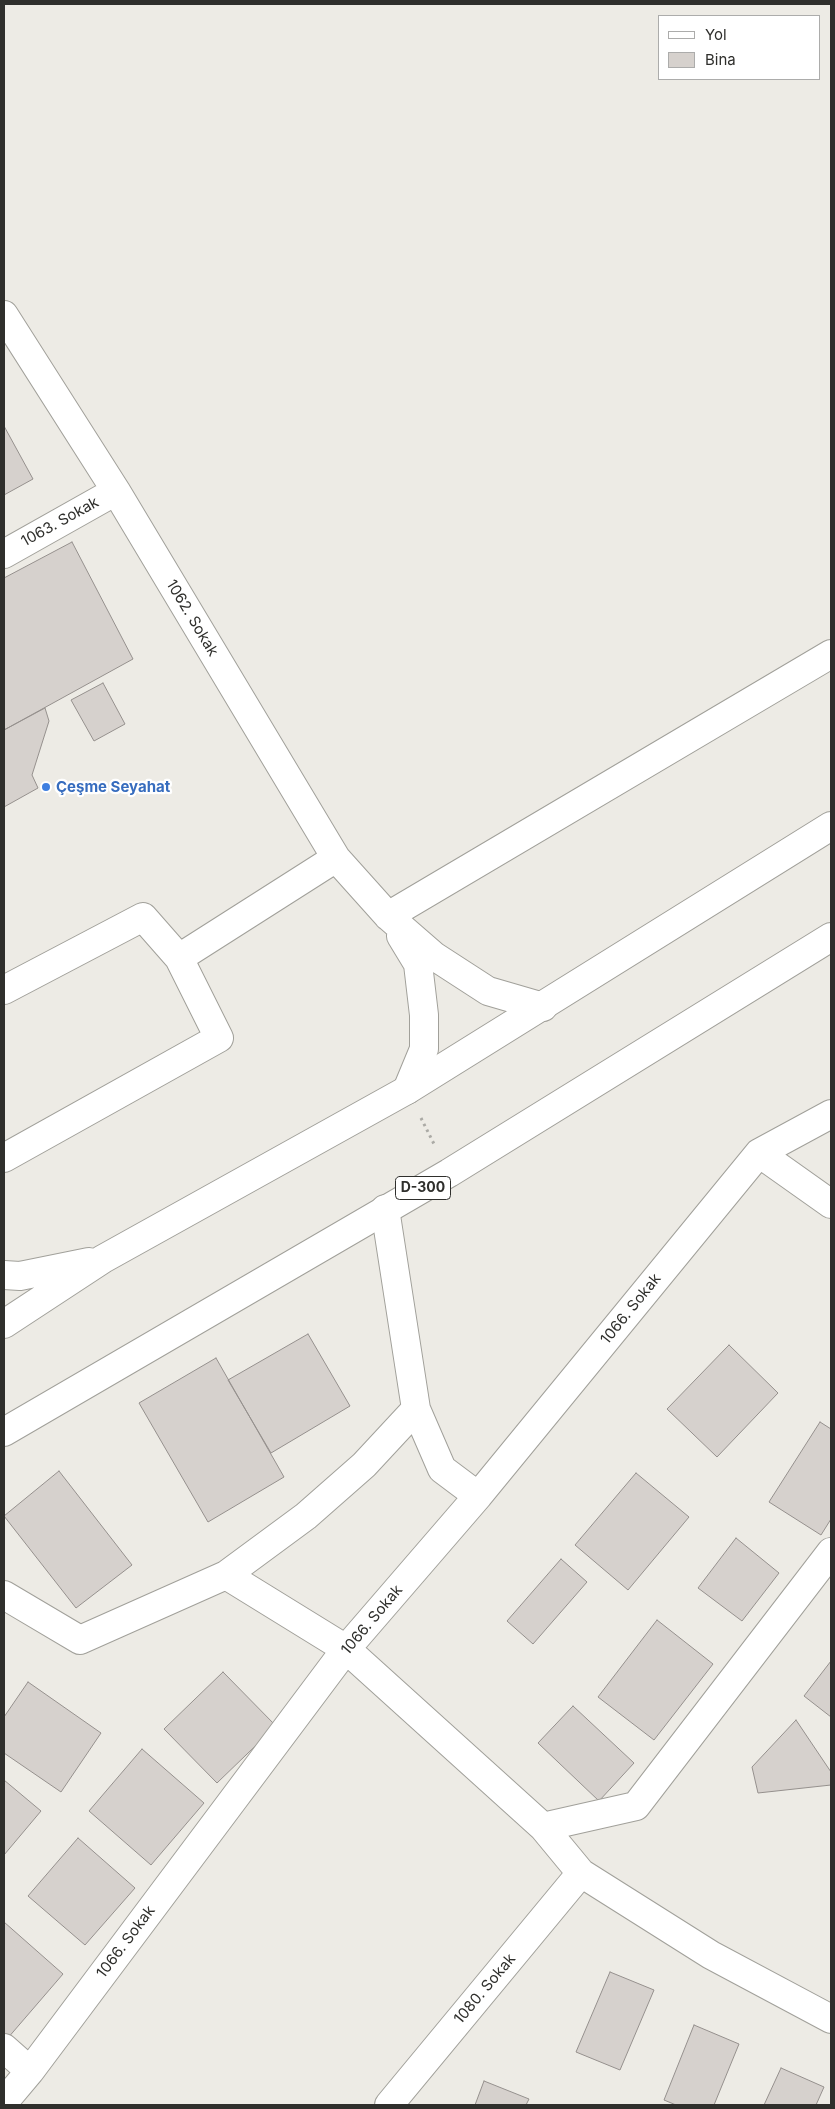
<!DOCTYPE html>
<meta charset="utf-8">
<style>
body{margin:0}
#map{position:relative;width:835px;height:2109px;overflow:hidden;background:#edebe5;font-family:Inter,sans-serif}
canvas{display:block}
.frame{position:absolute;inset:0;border:5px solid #2f2f2c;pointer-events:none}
.legend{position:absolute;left:658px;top:15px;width:162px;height:65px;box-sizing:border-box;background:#fff;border:1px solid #acacab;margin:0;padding:6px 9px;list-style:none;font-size:15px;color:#2f2f2c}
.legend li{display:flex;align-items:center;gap:10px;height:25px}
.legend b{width:25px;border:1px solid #acacab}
</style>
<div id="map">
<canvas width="835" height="2109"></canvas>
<div class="frame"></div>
<ul class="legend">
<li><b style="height:6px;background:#fff"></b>Yol</li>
<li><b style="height:14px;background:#d6d1cd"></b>Bina</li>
</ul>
</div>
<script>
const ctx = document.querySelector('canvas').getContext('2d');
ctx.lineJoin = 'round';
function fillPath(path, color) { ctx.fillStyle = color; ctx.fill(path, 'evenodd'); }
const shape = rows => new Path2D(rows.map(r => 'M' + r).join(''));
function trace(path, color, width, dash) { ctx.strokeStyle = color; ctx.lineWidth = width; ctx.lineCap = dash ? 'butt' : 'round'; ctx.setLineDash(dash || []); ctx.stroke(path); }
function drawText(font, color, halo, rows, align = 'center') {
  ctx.font = font + ' Inter,sans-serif'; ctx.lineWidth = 4.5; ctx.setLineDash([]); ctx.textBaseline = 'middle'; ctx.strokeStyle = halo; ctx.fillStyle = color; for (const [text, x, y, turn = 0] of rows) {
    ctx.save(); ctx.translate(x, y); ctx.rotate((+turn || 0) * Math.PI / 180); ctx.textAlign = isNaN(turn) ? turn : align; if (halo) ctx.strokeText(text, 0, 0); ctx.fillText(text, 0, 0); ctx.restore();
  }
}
const building = shape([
 [4,426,33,479,4,495,4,426],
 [72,542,133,659,4,730,4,578,72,542],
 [103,683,125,724,94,741,71,700,103,683],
 [45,708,49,721,32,775,38,788,4,807,4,730,45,708],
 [308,1334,350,1406,271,1453,228,1380,308,1334],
 [729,1345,778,1393,717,1457,667,1409,729,1345],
 [216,1358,284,1477,208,1522,139,1403,216,1358],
 [820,1422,831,1429,831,1519,821,1535,769,1502,820,1422],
 [59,1471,132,1565,76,1608,4,1516,59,1471],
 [636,1473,689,1517,628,1590,575,1545,636,1473],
 [736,1538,779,1573,742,1621,698,1588,736,1538],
 [561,1559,587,1582,533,1644,507,1621,561,1559],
 [657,1620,713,1664,654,1740,598,1697,657,1620],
 [831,1661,831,1717,804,1696,831,1661],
 [223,1672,276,1726,217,1783,164,1729,223,1672],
 [28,1682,101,1733,61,1792,4,1753,4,1717,28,1682],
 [573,1706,634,1763,599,1801,538,1743,573,1706],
 [796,1720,831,1772,831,1785,758,1793,752,1767,796,1720],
 [142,1749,204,1803,151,1865,89,1811,142,1749],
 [4,1780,41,1811,4,1855,4,1780],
 [78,1838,135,1888,85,1945,28,1896,78,1838],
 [4,1922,63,1974,7,2039,4,2037,4,1922],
 [610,1972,654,1990,620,2070,576,2052,610,1972],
 [694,2025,739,2044,714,2105,676,2105,664,2100,694,2025],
 [781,2068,824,2087,816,2105,764,2105,781,2068],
 [484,2081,529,2099,526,2105,475,2105,484,2081]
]);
fillPath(building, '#d6d1cd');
trace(building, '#95908d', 1);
const minor = shape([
 [4,315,116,491,336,858,388,916,434,956,488,991,543,1007],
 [4,554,116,491],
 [388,916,831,654],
 [401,936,418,964,424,1015,424,1049,407,1090],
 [179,958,336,858],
 [4,990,143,917,179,958,219,1038,4,1158],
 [759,1153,831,1204],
 [385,1209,416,1409,442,1469,478,1496],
 [226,1575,306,1516,364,1465,416,1409],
 [4,1595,80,1640,226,1575,346,1649,543,1827,581,1873,711,1955,831,2019],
 [543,1827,636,1806,831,1552],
 [4,2048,30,2071],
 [4,2102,30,2071,346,1649,478,1496,759,1153,831,1114],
 [389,2105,581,1873]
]);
const highway = shape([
 [4,1275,20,1276,89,1262],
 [4,1324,103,1259,407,1090,831,826],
 [4,1432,449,1173,831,937]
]);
trace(minor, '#a1a09a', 30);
trace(highway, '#a1a09a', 30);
trace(shape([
 [421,1118,435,1146]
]), '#abaaa5', 3, [2.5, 4]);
trace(minor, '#fff', 28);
trace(highway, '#fff', 28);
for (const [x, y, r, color] of [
 [46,787,5,"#3f7fe0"]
]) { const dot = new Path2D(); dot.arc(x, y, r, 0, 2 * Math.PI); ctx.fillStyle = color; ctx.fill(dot); trace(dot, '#fff', 2); }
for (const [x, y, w] of [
 [423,1188,55]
]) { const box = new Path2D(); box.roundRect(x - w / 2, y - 11.5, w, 23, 4); ctx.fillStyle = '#fff'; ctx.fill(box); trace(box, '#2f2f2c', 1); }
drawText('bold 14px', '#2f2f2c', null, [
 ["D-300",423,1188]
]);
drawText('15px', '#2f2f2c', '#fff', [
 ["1063. Sokak",60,522,-29],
 ["1062. Sokak",192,618,59],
 ["1066. Sokak",631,1309,-51],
 ["1066. Sokak",372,1620,-50],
 ["1066. Sokak",126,1942,-53],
 ["1080. Sokak",485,1989,-50]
]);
drawText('bold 15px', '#366cbe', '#fff', [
 ["Çeşme Seyahat",56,787]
], 'left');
</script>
